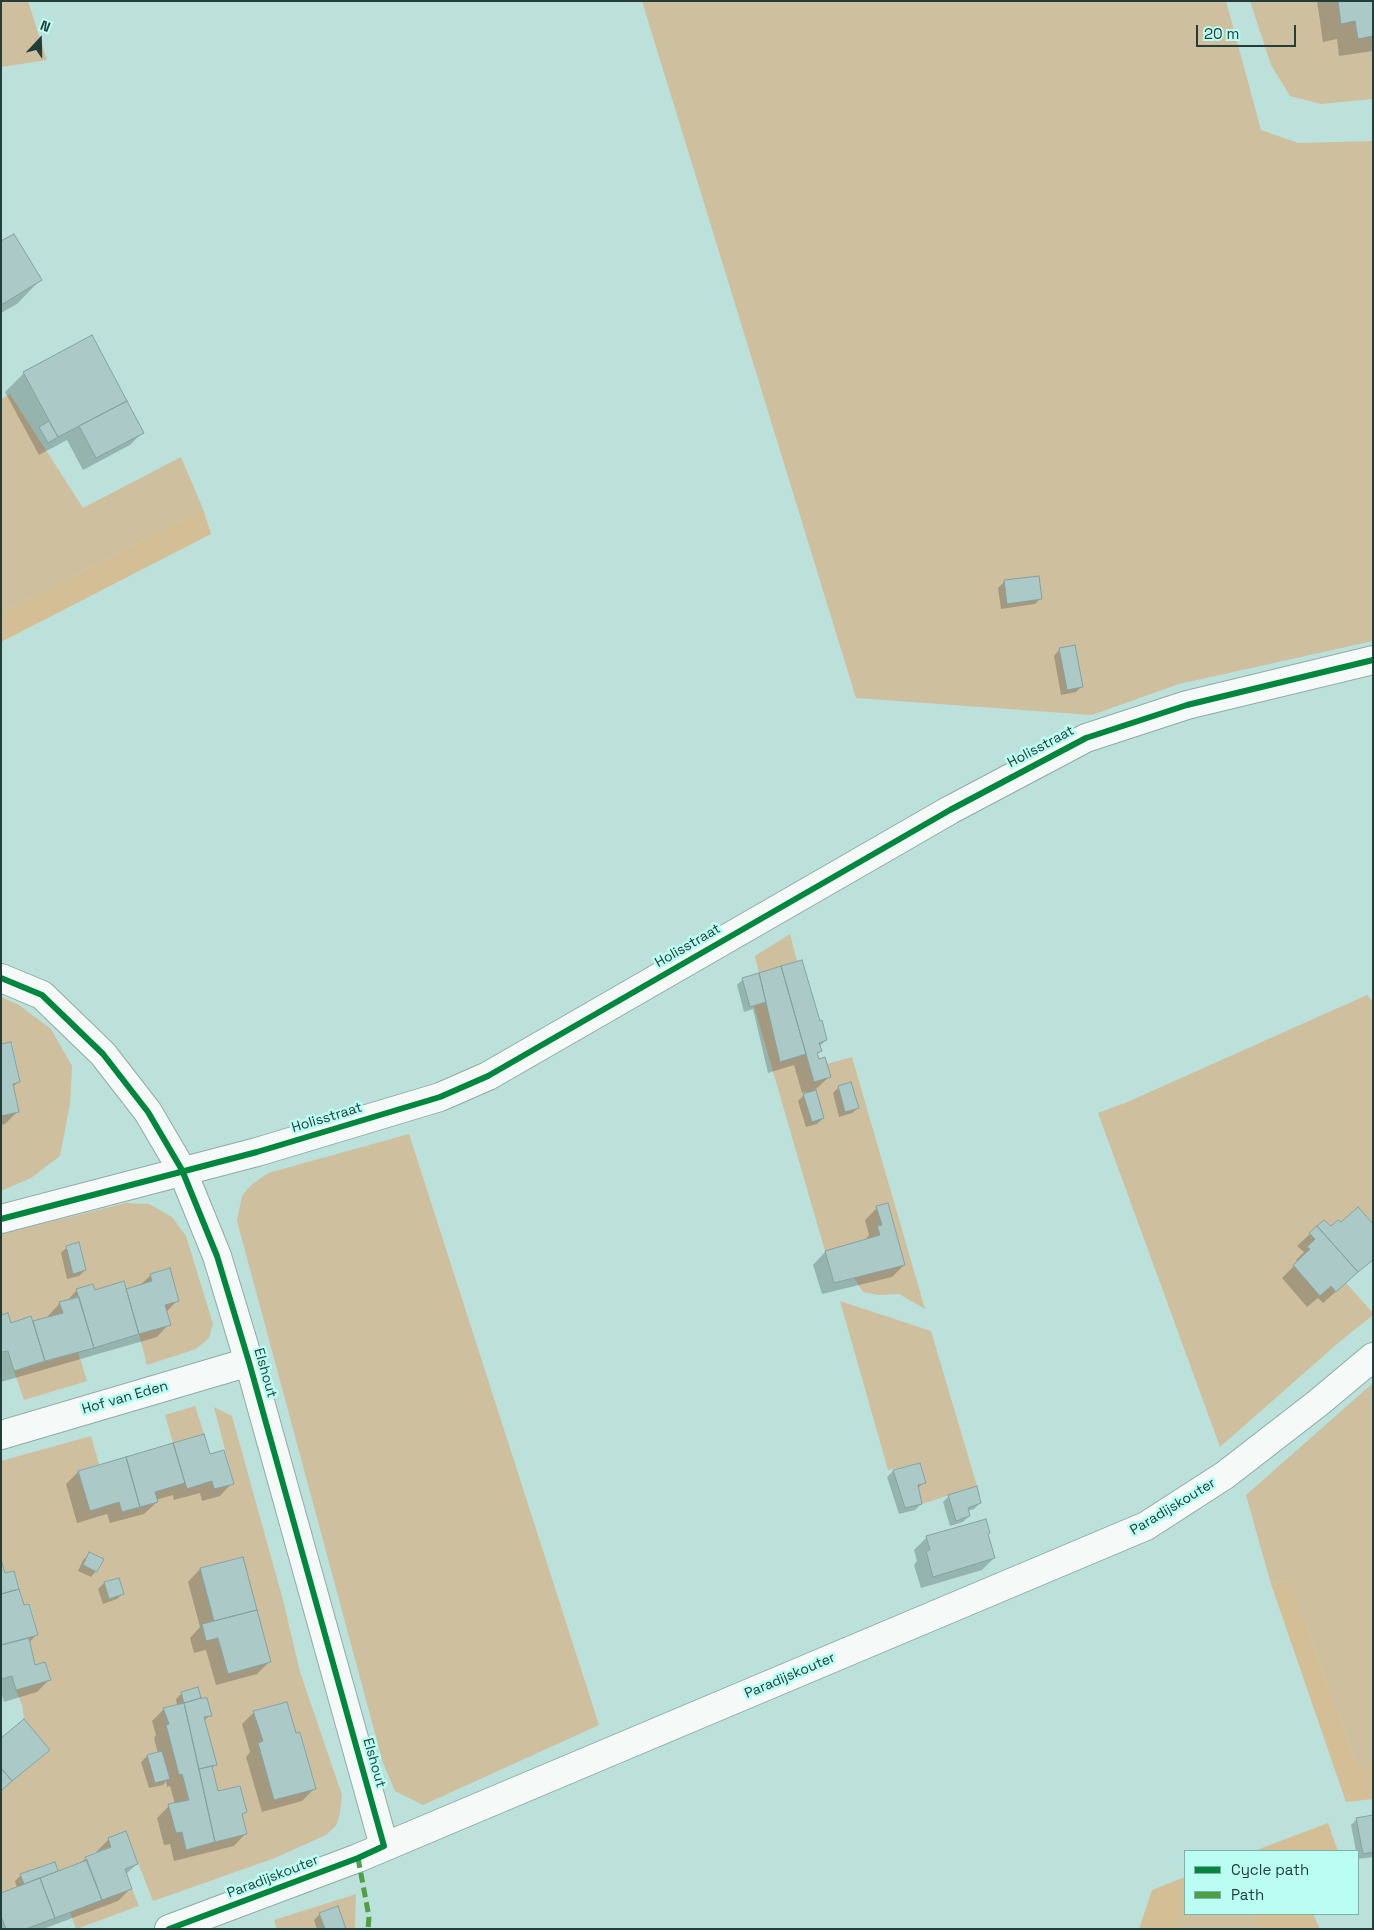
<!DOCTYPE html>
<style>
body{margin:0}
#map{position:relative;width:1374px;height:1930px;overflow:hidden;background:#bce1da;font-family:"Space Grotesk",sans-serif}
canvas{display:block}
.frame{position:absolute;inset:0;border:2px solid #223e3a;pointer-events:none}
.legend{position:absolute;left:1184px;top:1850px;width:175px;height:65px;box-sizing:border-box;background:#bafef3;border:1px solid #7db1a9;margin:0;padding:6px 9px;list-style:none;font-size:15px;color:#223e3a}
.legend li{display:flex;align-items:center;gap:10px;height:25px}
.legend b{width:25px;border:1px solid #7db1a9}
.north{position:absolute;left:15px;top:15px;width:50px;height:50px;-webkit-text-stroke:4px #bafef3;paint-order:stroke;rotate:21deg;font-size:14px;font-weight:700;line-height:20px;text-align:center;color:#223e3a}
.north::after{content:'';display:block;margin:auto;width:18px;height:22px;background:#223e3a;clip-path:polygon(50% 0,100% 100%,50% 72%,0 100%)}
.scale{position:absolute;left:1196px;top:25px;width:100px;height:22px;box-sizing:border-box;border:2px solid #223e3a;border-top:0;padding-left:6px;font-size:15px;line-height:18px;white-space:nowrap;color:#223e3a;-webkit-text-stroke:4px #bafef3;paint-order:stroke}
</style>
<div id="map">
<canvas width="1374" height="1930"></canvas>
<div class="frame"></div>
<ul class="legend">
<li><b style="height:6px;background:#00873e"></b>Cycle path</li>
<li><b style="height:6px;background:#4da044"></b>Path</li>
</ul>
<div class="north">N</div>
<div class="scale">20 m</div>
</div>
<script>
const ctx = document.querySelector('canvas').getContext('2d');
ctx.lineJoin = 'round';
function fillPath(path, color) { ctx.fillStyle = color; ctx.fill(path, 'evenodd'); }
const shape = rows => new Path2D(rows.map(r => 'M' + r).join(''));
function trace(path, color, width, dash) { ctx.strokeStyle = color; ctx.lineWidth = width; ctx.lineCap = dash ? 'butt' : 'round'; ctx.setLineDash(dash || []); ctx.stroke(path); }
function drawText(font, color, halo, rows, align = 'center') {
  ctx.font = font + ' "Space Grotesk",sans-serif'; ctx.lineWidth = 5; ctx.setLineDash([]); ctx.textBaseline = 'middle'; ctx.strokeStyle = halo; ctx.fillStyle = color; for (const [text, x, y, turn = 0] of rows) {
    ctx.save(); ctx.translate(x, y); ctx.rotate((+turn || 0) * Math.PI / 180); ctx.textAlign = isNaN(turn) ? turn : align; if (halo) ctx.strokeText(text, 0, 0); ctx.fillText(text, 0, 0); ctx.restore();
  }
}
fillPath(shape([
 [1,1,28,1,47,60,1,67],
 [642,1,1226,1,1261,130,1298,143,1373,141,1373,641,1179,684,1092,715,856,698],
 [1250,1,1338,1,1341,24,1355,21,1358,38,1373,36,1373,99,1321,104,1290,96,1271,65],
 [10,394,83,508,181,457,203,509,1,613,1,399],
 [790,934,797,961,759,973,755,956],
 [1367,995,1373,1002,1373,1224,1358,1207,1341,1222,1338,1220,1331,1226,1324,1220,1309,1233,1315,1239,1307,1247,1310,1249,1293,1265,1320,1296,1331,1286,1336,1292,1346,1283,1373,1313,1373,1315,1337,1344,1220,1447,1098,1113,1125,1103],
 [1,997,19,1005,51,1029,72,1066,70,1104,60,1156,31,1178,1,1191,1,1116,19,1112,13,1084,20,1082,12,1042,1,1044],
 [766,1002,806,1054,814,1082,827,1064,852,1057,925,1309,899,1294,878,1295,863,1292,854,1278,905,1265,888,1203,876,1207,882,1225,877,1226,880,1235,825,1251,754,1006],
 [409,1134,599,1725,423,1805,395,1791,383,1763,237,1221,242,1196,251,1185,268,1173],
 [126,1203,149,1204,172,1217,186,1236,213,1324,209,1338,196,1349,147,1365,139,1334,170,1325,165,1304,179,1301,169,1268,150,1274,152,1281,126,1289,124,1281,60,1302,63,1313,33,1321,31,1316,11,1323,1,1315,1,1234],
 [79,1243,86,1270,73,1273,66,1245],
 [840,1301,931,1331,977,1486,922,1504,918,1485,926,1482,920,1463,888,1470],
 [78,1352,87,1381,24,1400,14,1371],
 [1373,1383,1373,1761,1357,1765,1290,1580,1271,1584,1246,1495],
 [195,1406,204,1434,173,1443,165,1415],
 [214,1407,232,1416,284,1604,300,1672,342,1795,340,1813,336,1826,326,1835,275,1858,153,1901,126,1832,111,1846,85,1856,87,1860,58,1871,55,1863,20,1875,24,1884,1,1893,1,1791,50,1750,24,1719,22,1705,16,1690,51,1680,45,1662,35,1665,29,1638,38,1635,30,1604,24,1605,14,1571,5,1573,1,1560,1,1461,91,1436,99,1464,78,1471,90,1511,119,1502,123,1512,158,1502,155,1492,185,1483,187,1488,212,1481,215,1489,234,1484],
 [89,1552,104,1559,98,1572,83,1565],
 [242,1557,271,1662,228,1674,218,1638,206,1641,202,1625,214,1621,200,1568],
 [119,1578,124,1594,109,1599,104,1582],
 [198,1688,216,1765,212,1766,218,1791,240,1786,247,1812,242,1814,247,1834,186,1850,182,1832,176,1833,169,1804,189,1800,182,1774,179,1775,166,1725,169,1724,164,1708,184,1703,181,1692],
 [287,1702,296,1733,301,1732,316,1789,274,1800,258,1744,263,1741,253,1711],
 [162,1751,170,1779,155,1783,147,1755],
 [132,1889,139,1906,76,1929,70,1912],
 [356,1894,355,1929,346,1929,337,1906,319,1913,325,1929,277,1929,274,1920],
 [1193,1914,1252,1914,1258,1929,1176,1929,1180,1919]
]), '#cebf9f');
fillPath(shape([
 [203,509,211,534,1,642,1,613],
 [1290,1580,1357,1765,1373,1761,1373,1799,1346,1802,1271,1584],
 [1328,1823,1338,1851,1254,1851],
 [1185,1877,1185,1914,1193,1914,1180,1919,1176,1929,1139,1929,1152,1890],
 [1252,1914,1313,1914,1320,1929,1258,1929]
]), '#d3be96');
fillPath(shape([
 [1317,1,1373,1,1373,51,1339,56,1337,39,1323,42],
 [1,243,41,279,17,304,1,313],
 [92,337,142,433,130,445,83,470,67,440,39,455,5,392,24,373],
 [1038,577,1041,598,1035,604,1001,609,998,588,1004,582],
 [1059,650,1082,686,1076,692,1061,695,1054,656],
 [801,961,819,1022,826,1040,819,1047,820,1051,816,1055,829,1077,815,1090,823,1118,817,1124,806,1127,798,1101,807,1092,802,1093,794,1065,768,1073,753,1009,744,1012,737,985,743,979],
 [1,1045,18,1082,12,1088,17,1112,5,1124,1,1125],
 [839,1087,858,1108,852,1113,839,1117,833,1093],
 [877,1208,904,1265,892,1277,822,1294,813,1265,825,1252,865,1240,869,1235,865,1220],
 [1324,1221,1366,1265,1323,1303,1318,1298,1307,1307,1282,1278,1298,1262,1296,1260,1304,1252,1297,1246],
 [67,1247,85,1270,79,1276,67,1279,61,1253],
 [151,1275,178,1300,166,1312,169,1324,157,1337,1,1382,1,1316,10,1324,32,1322,49,1318,48,1316,60,1303,66,1302,77,1290,125,1290,139,1286],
 [203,1436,209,1456,232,1483,220,1496,202,1501,200,1493,174,1500,173,1495,156,1500,157,1502,144,1514,110,1523,107,1514,77,1523,66,1484,78,1472],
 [919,1464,924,1482,918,1488,921,1504,915,1510,899,1514,887,1477,893,1471],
 [949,1496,980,1503,974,1509,968,1511,969,1516,963,1522,950,1526,943,1502],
 [985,1520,987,1535,994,1558,982,1570,921,1588,914,1565,917,1561,914,1550,926,1538],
 [89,1554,96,1571,91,1577,78,1571,83,1560],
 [1,1564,4,1574,37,1634,29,1643,35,1666,49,1680,37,1692,4,1702,1,1692],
 [200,1569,269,1662,257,1674,216,1685,206,1650,194,1653,190,1638,200,1627,188,1582],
 [118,1579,123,1593,117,1599,103,1604,98,1589,104,1583],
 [182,1693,200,1698,210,1715,204,1721,215,1764,212,1768,217,1793,245,1812,241,1816,246,1833,234,1846,174,1861,170,1844,164,1845,157,1818,169,1806,175,1804,170,1786,167,1787,166,1781,163,1785,149,1788,141,1762,147,1756,158,1754,154,1738,156,1735,152,1721,164,1709,177,1706,176,1699],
 [254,1712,295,1734,315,1788,302,1801,262,1812,246,1757,250,1752,242,1724],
 [1,1740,49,1750,1,1791],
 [1373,1816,1373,1857,1358,1859,1358,1851,1356,1851,1351,1825,1357,1819],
 [109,1839,137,1864,125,1875,131,1888,118,1901,43,1929,1,1929,1,1894,17,1888,15,1881,21,1875,57,1871,53,1874,79,1864,86,1858,97,1853,96,1852],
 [320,1914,345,1929,317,1929,314,1920]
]), '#0003');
const building = shape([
 [1338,1,1373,1,1373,36,1358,39,1355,21,1341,24,1338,1],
 [14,234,42,280,1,305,1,241,14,234],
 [92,335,127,401,58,437,23,372,92,335],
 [127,401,144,433,96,458,79,426,127,401],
 [49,421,58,437,48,443,39,427,49,421],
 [1039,576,1042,599,1007,604,1004,580,1039,576],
 [1075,645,1083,687,1067,690,1059,648,1075,645],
 [802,960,820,1021,822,1020,827,1040,819,1043,822,1051,817,1053,819,1059,825,1057,831,1077,814,1082,781,966,802,960],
 [781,966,806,1054,780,1062,759,973,781,966],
 [759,973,766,1002,750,1007,742,978,759,973],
 [11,1042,20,1082,13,1084,19,1112,1,1116,1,1044,11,1042],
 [851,1082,859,1108,845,1112,838,1086,851,1082],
 [816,1090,824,1118,812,1122,803,1094,816,1090],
 [888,1203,905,1265,834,1283,825,1251,880,1235,877,1226,882,1225,876,1206,888,1203],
 [1358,1207,1373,1224,1373,1260,1358,1272,1317,1226,1324,1220,1331,1226,1338,1220,1341,1222,1358,1207],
 [1317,1226,1358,1272,1336,1292,1331,1286,1320,1296,1293,1265,1310,1249,1307,1247,1315,1239,1309,1233,1317,1226],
 [79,1242,86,1270,73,1274,66,1246,79,1242],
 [170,1268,179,1301,165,1305,171,1325,139,1334,126,1289,152,1281,150,1274,170,1268],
 [124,1281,139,1334,94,1348,76,1289,93,1284,95,1290,124,1281],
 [79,1297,94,1348,45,1361,33,1321,63,1313,59,1302,79,1297],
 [8,1313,11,1323,31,1316,45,1361,14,1371,8,1351,1,1352,1,1315,8,1313],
 [204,1434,210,1454,224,1450,234,1484,214,1489,212,1481,187,1489,173,1443,204,1434],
 [173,1443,185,1483,155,1492,158,1502,140,1507,126,1457,173,1443],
 [126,1457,140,1507,122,1512,119,1502,90,1511,78,1471,126,1457],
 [920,1463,926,1483,918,1485,922,1504,905,1508,893,1470,920,1463],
 [977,1486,981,1503,968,1508,970,1516,956,1521,948,1495,977,1486],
 [986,1519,990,1533,988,1534,995,1558,933,1577,926,1551,930,1550,926,1536,986,1519],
 [89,1552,104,1559,97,1572,83,1565,89,1552],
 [243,1557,257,1610,214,1621,200,1568,243,1557],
 [1,1560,5,1573,14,1571,19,1589,1,1594,1,1560],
 [119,1578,124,1594,109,1599,104,1582,119,1578],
 [19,1589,24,1605,29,1604,38,1635,1,1645,1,1594,19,1589],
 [257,1610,271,1662,228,1674,218,1638,206,1641,202,1624,257,1610],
 [29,1638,35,1665,45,1662,51,1680,16,1690,12,1676,1,1679,1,1645,29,1638],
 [198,1687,201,1698,184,1703,181,1692,198,1687],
 [201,1698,207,1698,212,1716,204,1717,217,1765,199,1769,184,1703,201,1698],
 [287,1702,296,1733,300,1732,316,1789,274,1800,258,1743,263,1741,253,1711,287,1702],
 [184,1703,215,1842,186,1850,182,1832,176,1833,168,1804,189,1800,182,1774,179,1775,166,1725,169,1724,163,1708,184,1703],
 [24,1719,50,1750,12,1781,1,1768,1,1738,24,1719],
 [162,1751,170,1779,155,1783,147,1755,162,1751],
 [212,1766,218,1791,240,1786,247,1812,242,1814,247,1834,215,1842,199,1769,212,1766],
 [1,1768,12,1781,1,1791,1,1768],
 [1373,1815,1373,1852,1363,1854,1356,1818,1373,1815],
 [126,1831,138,1864,125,1869,132,1889,102,1900,85,1857,111,1847,108,1838,126,1831],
 [87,1860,102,1900,55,1918,40,1878,87,1860],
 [55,1862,58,1871,24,1884,20,1874,55,1862],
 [40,1878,55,1918,26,1929,6,1929,1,1916,1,1893,40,1878],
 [338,1906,346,1929,325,1929,319,1913,338,1906]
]);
fillPath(building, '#abc9c7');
trace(building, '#84a2a0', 1);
const minor = shape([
 [1,978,42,995,103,1054,148,1112,182,1170,217,1256,249,1362,384,1846],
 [1,1435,249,1362],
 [169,1929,358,1858,1146,1526,1225,1475,1318,1403,1373,1357]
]);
const tertiary = shape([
 [1,1219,257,1152,440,1097,488,1076,950,810,1086,738,1187,705,1373,660]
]);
trace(minor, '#8eaba6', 30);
trace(tertiary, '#8eaba6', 30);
trace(minor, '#f5faf9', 28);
trace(tertiary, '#f5faf9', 28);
trace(shape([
 [358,1858,369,1917,368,1929]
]), '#4da044', 5, [10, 5]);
trace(shape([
 [1,978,42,995,103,1054,148,1112,182,1170,217,1256,249,1362,384,1846,358,1858,169,1929],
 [1,1219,257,1152,440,1097,488,1076,950,810,1086,738,1187,705,1373,660]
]), '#00873e', 6);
drawText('14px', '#223e3a', '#bafef3', [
 ["Holisstraat",1041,747,-28],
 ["Holisstraat",688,946,-30],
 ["Holisstraat",327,1118,-17],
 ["Elshout",265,1373,74],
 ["Hof van Eden",125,1398,-16],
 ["Paradijskouter",1173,1507,-31],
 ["Paradijskouter",790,1676,-23],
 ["Elshout",374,1763,74],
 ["Paradijskouter",273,1877,-21]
]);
</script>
